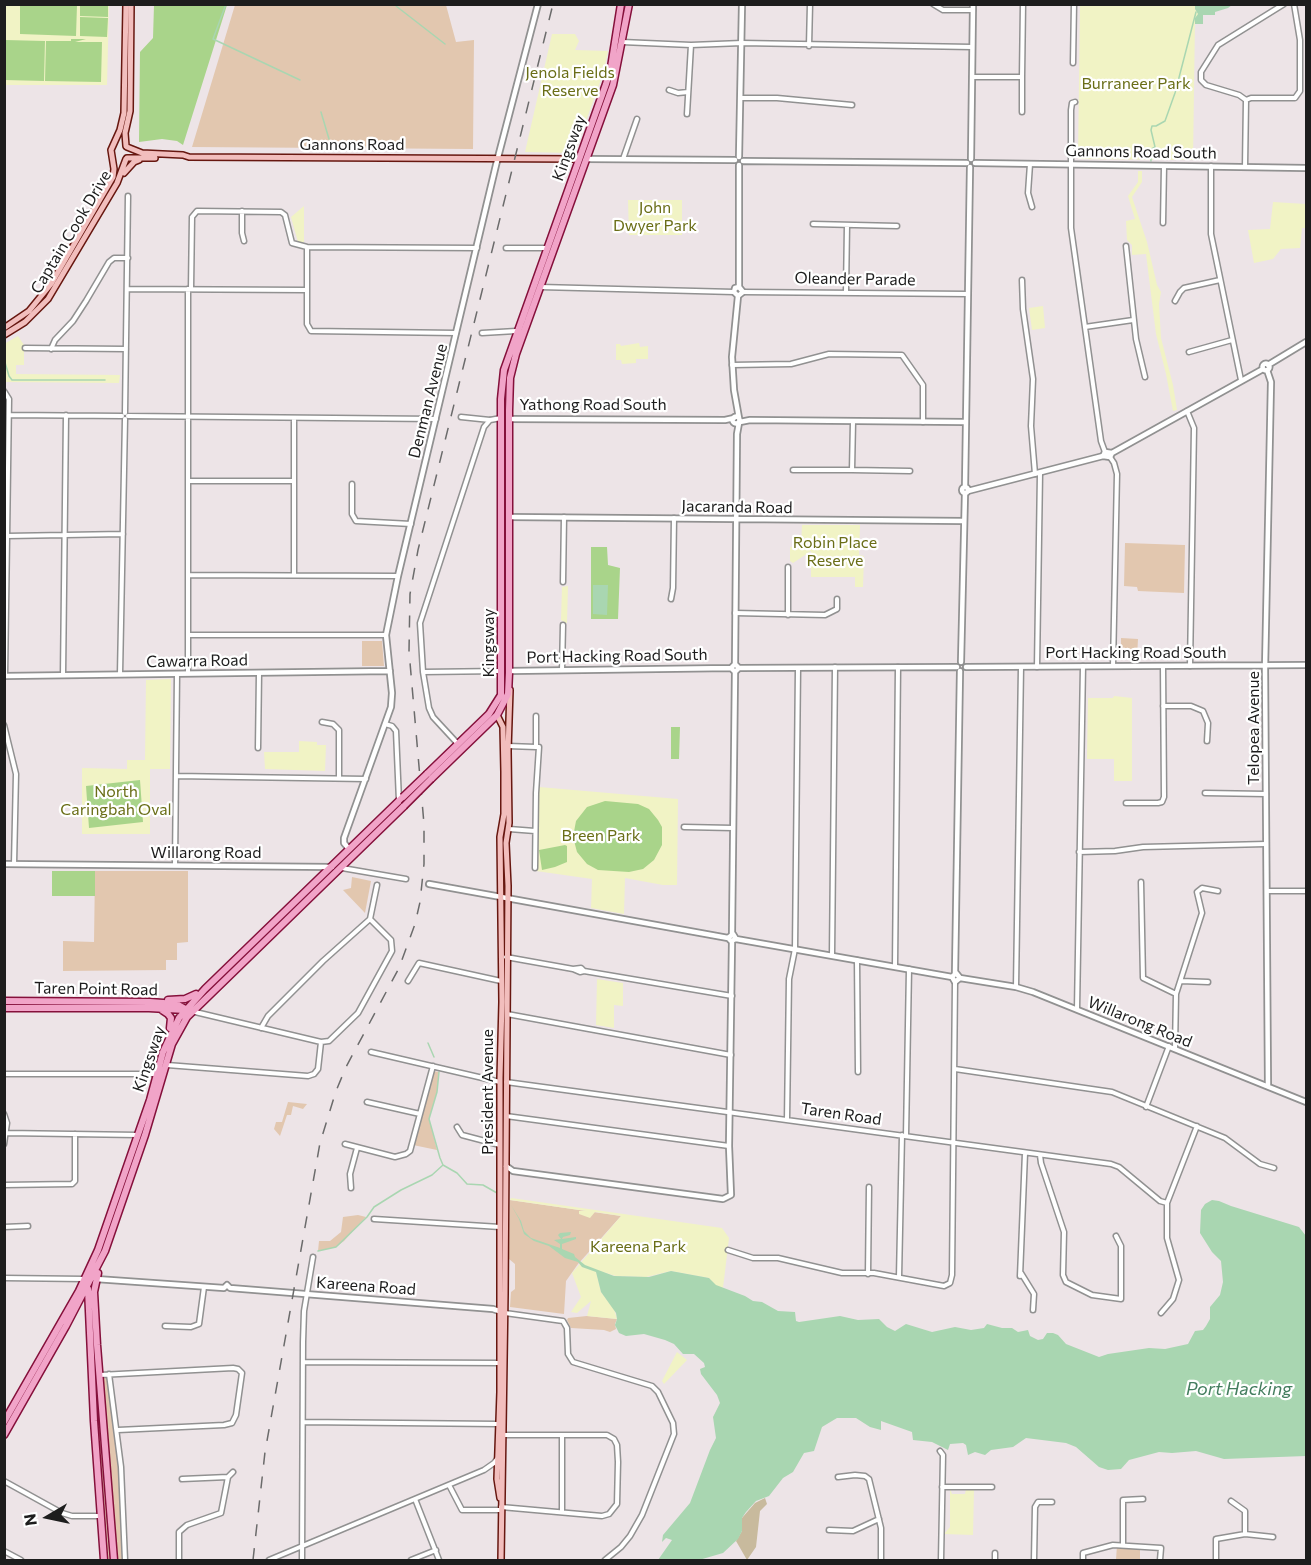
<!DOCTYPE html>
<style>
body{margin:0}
#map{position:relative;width:1311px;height:1565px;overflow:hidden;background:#ede4e7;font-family:Commissioner,sans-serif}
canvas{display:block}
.frame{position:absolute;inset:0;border:6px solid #1d1d1d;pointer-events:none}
.north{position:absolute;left:18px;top:1487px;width:60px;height:60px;-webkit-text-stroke:4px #fff;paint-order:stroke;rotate:261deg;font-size:16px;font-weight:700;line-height:24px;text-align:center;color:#1d1d1d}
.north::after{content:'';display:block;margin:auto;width:21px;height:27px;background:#1d1d1d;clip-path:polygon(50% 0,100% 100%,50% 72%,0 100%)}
</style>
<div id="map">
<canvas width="1311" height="1565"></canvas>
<div class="frame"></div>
<div class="north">N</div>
</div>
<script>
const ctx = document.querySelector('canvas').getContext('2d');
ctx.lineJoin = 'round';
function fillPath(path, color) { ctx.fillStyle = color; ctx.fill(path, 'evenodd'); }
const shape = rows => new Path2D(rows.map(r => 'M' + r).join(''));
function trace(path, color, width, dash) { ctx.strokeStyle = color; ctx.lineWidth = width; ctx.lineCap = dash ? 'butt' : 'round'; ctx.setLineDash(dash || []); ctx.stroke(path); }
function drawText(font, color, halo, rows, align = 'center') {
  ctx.font = font + ' Commissioner,sans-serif'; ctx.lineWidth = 4.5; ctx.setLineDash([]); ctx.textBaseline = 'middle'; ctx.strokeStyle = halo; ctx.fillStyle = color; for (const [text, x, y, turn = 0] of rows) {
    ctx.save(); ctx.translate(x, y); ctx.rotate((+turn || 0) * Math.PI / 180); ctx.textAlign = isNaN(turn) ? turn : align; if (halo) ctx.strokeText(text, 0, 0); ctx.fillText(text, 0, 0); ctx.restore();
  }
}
fillPath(shape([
 [235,5,446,5,456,42,474,40,473,149,192,147],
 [1125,543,1185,545,1184,593,1138,591,1137,587,1124,586],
 [1121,638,1138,639,1137,658,1121,659],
 [362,641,382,641,384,666,362,666],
 [95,871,188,871,188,942,177,943,177,960,166,960,166,970,63,971,63,941,94,942],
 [352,877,371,881,365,913,343,890,351,888],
 [432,1071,439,1072,437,1092,429,1119,437,1150,413,1145],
 [288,1102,307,1104,303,1109,293,1106,291,1115,287,1115,280,1136,274,1129,276,1122,282,1122],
 [510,1200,621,1216,578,1264,566,1281,564,1314,510,1307,511,1292,515,1289,515,1264,509,1259],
 [358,1215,366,1217,344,1241,336,1247,318,1251,319,1241,330,1241,341,1232,343,1217],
 [587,1316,617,1319,615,1324,616,1329,610,1332,604,1330,571,1328,567,1320,568,1318],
 [105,1377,110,1382,118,1430,125,1560,104,1560,95,1407,101,1406,102,1380],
 [1117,1545,1140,1546,1140,1560,1116,1560]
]), '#e2c7af');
fillPath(shape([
 [765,1498,767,1504,760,1511,756,1547,747,1560,736,1541,742,1531,742,1518,755,1503]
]), '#c8ba9d');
fillPath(shape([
 [4,5,109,5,107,85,5,85],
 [1080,5,1195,5,1195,9,1199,14,1195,19,1193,160,1078,159],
 [552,34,575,34,579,41,575,50,608,51,603,74,575,151,571,153,525,152],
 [1138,171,1142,171,1142,182,1132,197,1147,242,1157,285,1161,292,1159,304,1161,338,1173,385,1177,410,1173,411,1166,374,1156,334,1146,254,1132,255,1132,245,1127,240,1126,221,1135,219,1128,196,1138,182],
 [628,200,682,200,682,235,629,235],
 [1273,202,1306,204,1305,228,1302,228,1300,248,1281,249,1273,259,1254,263,1248,230,1270,229],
 [304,206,304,242,298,242,291,217],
 [1043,306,1045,328,1032,330,1029,308],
 [18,336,24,345,24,365,16,365,16,374,120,375,119,383,5,382,4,344],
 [639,343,640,347,648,346,648,359,636,359,636,363,622,364,621,360,616,360,616,344,620,344,621,346],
 [802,525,860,525,859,555,864,556,863,587,855,587,855,577,811,577,811,551,793,563,790,561,790,547,801,546],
 [568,586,567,623,566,623,561,620,562,587],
 [171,679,170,769,150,769,150,834,82,834,82,768,127,769,127,760,145,760,146,680],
 [1114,696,1132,698,1132,781,1114,781,1114,759,1087,759,1088,698,1113,698],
 [299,741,317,742,317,745,326,745,325,771,265,769,264,752,299,752],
 [539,787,678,799,677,885,663,885,625,878,624,914,591,908,592,879,536,871],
 [597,979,623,983,623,1006,614,1005,614,1028,596,1025],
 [511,1198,722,1228,729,1238,723,1288,714,1285,709,1278,671,1271,646,1277,616,1276,599,1271,596,1271,601,1292,614,1309,617,1319,587,1316,591,1301,577,1313,571,1312,581,1297,572,1273,621,1216,595,1212,590,1218,579,1214,579,1211,586,1211,510,1200],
 [677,1352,687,1360,664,1384,662,1381],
 [950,1489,952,1494,965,1494,966,1489,974,1489,973,1535,944,1534,950,1527]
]), '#f1f3c5');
fillPath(shape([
 [20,5,77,5,76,36,20,34],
 [80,5,108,5,108,17,80,16],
 [154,5,227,5,183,145,177,141,162,139,139,142,140,52,153,38],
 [80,17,108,18,107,37,80,36],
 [71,39,86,39,75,42,102,42,101,82,45,81,46,41,71,41],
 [5,40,45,41,44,81,5,80],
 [591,547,607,547,608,565,620,568,618,619,591,619],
 [671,727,680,727,679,759,671,759],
 [140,780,143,822,89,828,86,786],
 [605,801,638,804,649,809,658,820,662,827,662,845,654,860,643,869,629,872,598,870,587,864,577,852,573,837,576,821,587,807],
 [565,845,567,846,567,862,555,867,542,870,539,850],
 [52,871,95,871,95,896,52,896]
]), '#a9d48a');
fillPath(shape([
 [1195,4,1232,4,1232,5,1228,8,1215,12,1215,15,1203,15,1203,24,1195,24,1195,18,1198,14,1195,9],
 [593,585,608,585,607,615,593,614],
 [1212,1200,1219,1201,1231,1206,1299,1227,1306,1236,1306,1456,1224,1459,1196,1451,1172,1453,1159,1452,1129,1460,1121,1469,1108,1470,1099,1467,1076,1447,1066,1443,1026,1438,1013,1447,991,1450,985,1455,975,1452,968,1455,966,1445,963,1443,950,1444,948,1450,932,1442,913,1440,912,1432,881,1421,881,1430,870,1427,856,1418,837,1418,822,1427,814,1451,804,1453,793,1472,783,1478,769,1496,756,1501,746,1512,742,1518,742,1531,738,1539,723,1553,699,1560,658,1560,672,1540,666,1538,662,1542,663,1535,690,1503,710,1450,716,1438,713,1417,720,1403,717,1395,701,1374,700,1369,705,1367,704,1363,694,1354,683,1354,674,1344,665,1340,644,1334,626,1336,619,1333,615,1325,617,1319,616,1313,601,1292,596,1272,582,1267,578,1262,565,1258,549,1246,534,1241,524,1234,519,1219,511,1205,521,1221,524,1231,531,1238,560,1248,560,1244,554,1240,561,1239,558,1235,560,1233,571,1232,570,1235,563,1237,562,1239,576,1237,576,1239,562,1244,562,1249,574,1254,575,1257,585,1265,614,1276,649,1277,671,1271,709,1278,716,1285,745,1296,753,1301,762,1302,778,1311,795,1312,796,1321,799,1322,840,1316,858,1320,879,1319,887,1327,895,1331,906,1324,932,1332,955,1327,971,1330,984,1328,987,1324,1002,1328,1012,1328,1018,1332,1028,1330,1030,1336,1038,1340,1043,1339,1047,1333,1053,1333,1058,1335,1066,1344,1099,1357,1108,1354,1149,1348,1165,1349,1188,1344,1195,1331,1203,1330,1206,1326,1210,1319,1210,1307,1220,1295,1223,1282,1221,1261,1212,1252,1200,1233,1201,1210,1205,1204]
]), '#a9d6b1');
trace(shape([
 [226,4,213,39,300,80],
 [396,6,445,44],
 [321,112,329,139],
 [1151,161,1150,150,1155,147,1151,130,1152,126,1156,126,1165,121,1175,93,1196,12],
 [4,359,9,376,12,380,105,380],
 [428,1043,434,1057],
 [439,1072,437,1092,429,1119,440,1158,443,1165,457,1173,467,1184,483,1185,497,1193],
 [318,1251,336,1247,367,1217,374,1207,401,1190,432,1175,443,1165]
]), '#a9d6b1', 1.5);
const minor = shape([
 [933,4,943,10,973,10],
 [622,42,691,45,742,43,972,47],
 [809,46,810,4],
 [1073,63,1074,4],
 [972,77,1022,77,1023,4],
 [669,90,678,93,688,92],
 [742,98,777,98,852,105],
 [1246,100,1239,95,1206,85,1201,80,1201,72,1218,45,1284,4],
 [1075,102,1072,103,1071,110,1071,228,1101,441,1105,452],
 [1022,112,1022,77],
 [687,114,691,45],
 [623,159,637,119],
 [1030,164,1028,193,1032,207],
 [1211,166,1211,234,1241,380],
 [1245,167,1246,100,1251,98,1295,98,1300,91,1300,40,1294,4],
 [242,211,242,233,244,241],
 [1163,223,1164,166],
 [813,224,897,226],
 [1126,246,1136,339,1145,377],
 [307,247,307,324,311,331,456,333],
 [506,248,546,248],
 [1022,280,1023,309,1033,379,1031,426,1035,474],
 [540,287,734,292],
 [128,289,306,290],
 [188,289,188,673],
 [191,289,192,217,197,211,281,212,285,215,292,243,307,247,477,248],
 [743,292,968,294],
 [846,292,847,225],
 [1175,301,1180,292,1184,288,1220,280],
 [1085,327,1133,320],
 [482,333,516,331],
 [25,348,126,349],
 [51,349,55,340,73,321,86,301,109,262,114,258,128,258],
 [1189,352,1232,340],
 [732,365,791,364,829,354,902,355,923,385,923,422],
 [4,391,9,399,5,676],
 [1187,411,1194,428,1190,666],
 [125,413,128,196],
 [9,415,122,416],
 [128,416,436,419],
 [461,417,490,420,501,418],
 [294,418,294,574],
 [1110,457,1114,463,1117,474,1113,666],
 [793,470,852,470,853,422],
 [852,470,910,471],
 [189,481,294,481],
 [352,484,352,514,356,521,411,524],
 [7,536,123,534],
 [189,575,398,576],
 [563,582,564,517],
 [671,599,673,588,674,518],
 [735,613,825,615,837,609,837,599],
 [788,615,788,567],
 [188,635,386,635],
 [1037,667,1040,473],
 [562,670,563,625],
 [423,672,502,671],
 [120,674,125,419],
 [63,675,66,415],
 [1163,706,1191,706,1203,711,1208,723,1207,741],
 [322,722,333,724,339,730,339,777],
 [385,724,392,726,396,731,399,801],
 [4,725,16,774,14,864],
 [458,744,433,717,429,708,423,672,420,623,484,427,490,420],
 [508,746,536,747],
 [258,748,259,673],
 [176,776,366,779],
 [1205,793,1266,794],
 [1126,803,1158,803,1162,802,1164,797,1163,666],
 [684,827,733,828],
 [509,829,535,831],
 [1079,852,1115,851,1143,847,1266,844],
 [175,865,177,674],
 [342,868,406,879],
 [535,868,536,793,539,747,536,747,536,716],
 [1141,882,1143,978,1176,994],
 [1267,891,1306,891],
 [832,955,835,667],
 [506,957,573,969],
 [857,960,858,1072],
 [895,966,898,667],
 [584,971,581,968,573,969,580,972,584,971,732,996],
 [408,981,419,963,501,981],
 [1181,981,1208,982],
 [1016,987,1021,667],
 [1077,1009,1083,666],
 [191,1011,321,1042,329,1041,358,1013,392,951,391,940,370,919],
 [507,1014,731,1055],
 [261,1028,268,1016,323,961,370,919,377,885],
 [1175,1049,1176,994,1202,913,1197,892,1202,888,1218,891],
 [371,1052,500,1082],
 [167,1065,308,1076,314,1074,318,1069,321,1042],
 [955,1069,1112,1092,1225,1138,1260,1164,1274,1168],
 [4,1074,156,1074],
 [506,1082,1111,1164,1119,1167,1160,1201,1167,1203],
 [367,1102,420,1114],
 [1146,1107,1169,1046],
 [4,1114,7,1123,4,1144],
 [506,1116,729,1146],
 [787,1120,789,979,795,949,798,668],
 [457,1127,462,1135,500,1145],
 [6,1133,138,1135],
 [906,1136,909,969],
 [345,1144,395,1157,406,1154,410,1151,433,1066],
 [1040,1155,1041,1163,1064,1232,1063,1275,1066,1282,1092,1295,1121,1299,1121,1246,1116,1236],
 [4,1185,72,1184,75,1181,75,1134],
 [351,1188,350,1174,357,1148],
 [374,1219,500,1227],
 [4,1227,28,1226],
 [728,1250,753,1258,778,1258,842,1273,874,1273,944,1286,950,1283,952,1275,955,982],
 [1021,1273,1034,1294,1033,1310],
 [868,1274,869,1187],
 [1020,1276,1025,1153],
 [899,1277,902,1135],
 [4,1278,85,1279],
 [505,1313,563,1321,567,1328,568,1354,573,1362,652,1386,658,1392,673,1423,674,1434,642,1515,630,1536,621,1547,605,1560],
 [1161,1313,1173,1299,1179,1280,1167,1238,1167,1203,1197,1126],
 [165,1326,191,1327,199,1324,204,1287],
 [303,1362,500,1363],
 [109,1374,121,1467,125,1560],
 [100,1375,233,1368,238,1369,242,1373,236,1415,232,1423,224,1425,118,1430],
 [303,1422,498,1424],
 [940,1451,943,1455,941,1560],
 [838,1477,855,1475,865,1476,869,1479,881,1528,881,1560],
 [182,1479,228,1477,233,1472],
 [4,1481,62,1513,72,1516,101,1516],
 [449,1485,462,1510,501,1510],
 [942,1487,992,1487],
 [415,1499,439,1560],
 [501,1507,602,1516,609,1514,617,1504,618,1462,617,1445,614,1439,607,1435,502,1435],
 [562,1512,562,1435],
 [829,1530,853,1531,879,1519],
 [1245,1534,1273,1537],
 [1123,1545,1123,1500,1143,1499],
 [4,1551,21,1560],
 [179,1560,179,1532,187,1525,221,1513,228,1477],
 [269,1560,484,1470,494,1463,497,1459],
 [302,1560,303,1342,304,1311,313,1257],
 [411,1560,436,1550],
 [995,1560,995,1553],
 [1034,1560,1035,1507,1038,1502,1052,1502],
 [1083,1560,1083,1553,1113,1545,1161,1548,1160,1560],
 [1216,1560,1216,1539,1245,1534,1245,1511,1231,1501]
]);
const tertiary = shape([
 [739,157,742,4],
 [587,159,735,160],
 [971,159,973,4],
 [743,161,967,163],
 [975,163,1306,168],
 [739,287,739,165],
 [738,296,734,292,735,288,739,287,743,292,738,296,732,357,734,390,739,418],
 '1262.5 367a3.5 3.5 0 1 1 7 0a3.5 3.5 0 1 1-7 0Z',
 [1268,365,1306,342],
 [1267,370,1271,382,1265,669,1268,1086],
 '732.5 420a3.5 3.5 0 1 1 7 0a3.5 3.5 0 1 1-7 0Z',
 [509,419,725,420,734,418],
 [740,422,750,420,964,422],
 [1112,453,1263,369],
 '962 490a3 3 0 1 1 6 0a3 3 0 1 1-6 0Z',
 [965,487,970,167],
 [968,491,1103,456,1110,457,1112,453,1105,452,1103,456],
 [509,517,964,521],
 [961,662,965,493],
 [735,664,737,434,739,423],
 [966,667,1306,665],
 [739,668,735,664,731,668,735,672,739,668,957,667],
 [509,671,731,668],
 [4,676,390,671],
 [349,849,344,843,344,838,391,707,392,693,386,635,398,576,496,165,538,4],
 [4,864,332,867],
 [429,884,728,938,731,941,736,939,733,934,728,938],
 [732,934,735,672],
 [736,939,952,977],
 [955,973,960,671],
 [960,978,956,973,952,977,955,982,960,978,1016,987,1033,992,1306,1102],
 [506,1166,513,1171,723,1199,731,1195,729,1146,732,942],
 [96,1279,224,1288,227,1285,230,1288,493,1309,499,1311]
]);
const secondary = shape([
 [126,146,125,133,130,111,131,4],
 [127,147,142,153,183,155,189,157,579,159],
 [127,158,155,158],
 [124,173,134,162,139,160],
 [4,328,29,311,51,284,113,177,114,169,111,150,120,130,124,113,126,4],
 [4,335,25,322,48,299,117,183,126,159],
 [497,715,503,727,504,772,504,814,500,837,502,1002,500,1078,500,1392,497,1479,500,1498],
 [501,1560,505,1294,508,886,506,843,509,823,508,751,510,690]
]);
const primary = shape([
 [427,774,489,714,501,695,501,399,504,370,606,84,611,67,621,4],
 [431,779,497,715,508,694,509,673,509,410,510,378,516,354,613,85,629,4],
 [168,1000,185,999,196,994],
 [4,1001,150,1002,176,1004,187,1010],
 [4,1008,149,1008,185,1010],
 [162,1010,168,1014,171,1018,170,1028],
 [98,1273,94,1292,97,1345,114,1560],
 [88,1289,94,1421,104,1560],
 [4,1422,79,1291,98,1250,150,1100,163,1052,179,1018,205,989,403,797],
 [4,1435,66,1326,105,1251,145,1135,172,1044,187,1017,404,806]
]);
trace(minor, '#919191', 7);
trace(tertiary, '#919191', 8);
trace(secondary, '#671710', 8);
trace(primary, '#85103b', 9);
trace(minor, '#fff', 4);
trace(tertiary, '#fff', 4.5);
trace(secondary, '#f2bebd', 5);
trace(primary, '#f1a4c8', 6);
trace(shape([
 [253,1560,265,1452,320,1143,336,1091,346,1067,399,968,415,924,420,902,424,864,424,824,409,651,410,594,418,550,553,4]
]), '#6b6b6b', 1.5, [12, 12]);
const primaryBridge = shape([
 [403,797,427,774],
 [404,806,431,779]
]);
trace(primaryBridge, '#85103b', 9, []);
trace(primaryBridge, '#f1a4c8', 6);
drawText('16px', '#6a6e17', '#fff', [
 ["Jenola Fields",570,73],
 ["Reserve",570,91],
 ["Burraneer Park",1136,84],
 ["John",655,208],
 ["Dwyer Park",655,226],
 ["Robin Place",835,543],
 ["Reserve",835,561],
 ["North",116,792],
 ["Caringbah Oval",116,810],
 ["Breen Park",601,836],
 ["Kareena Park",638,1247]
]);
drawText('16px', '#1d1d1d', '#fff', [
 ["Gannons Road",352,145],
 ["Kingsway",569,148,-70],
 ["Gannons Road South",1141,152,1],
 ["Captain Cook Drive",71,232,-59],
 ["Oleander Parade",855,279,1],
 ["Denman Avenue",428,401,-76],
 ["Yathong Road South",593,405],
 ["Jacaranda Road",737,507,1],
 ["Kingsway",489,643,-90],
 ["Port Hacking Road South",1136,653],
 ["Port Hacking Road South",617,656,-1],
 ["Cawarra Road",197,661,-1],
 ["Telopea Avenue",1254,728,-90],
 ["Willarong Road",206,853],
 ["Taren Point Road",96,989,1],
 ["Willarong Road",1140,1022,22],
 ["Kingsway",149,1059,-71],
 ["President Avenue",488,1092,-90],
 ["Taren Road",841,1114,8],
 ["Kareena Road",366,1286,4]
]);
drawText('italic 18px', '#437d5e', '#fff', [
 ["Port Hacking",1239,1389]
]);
</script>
